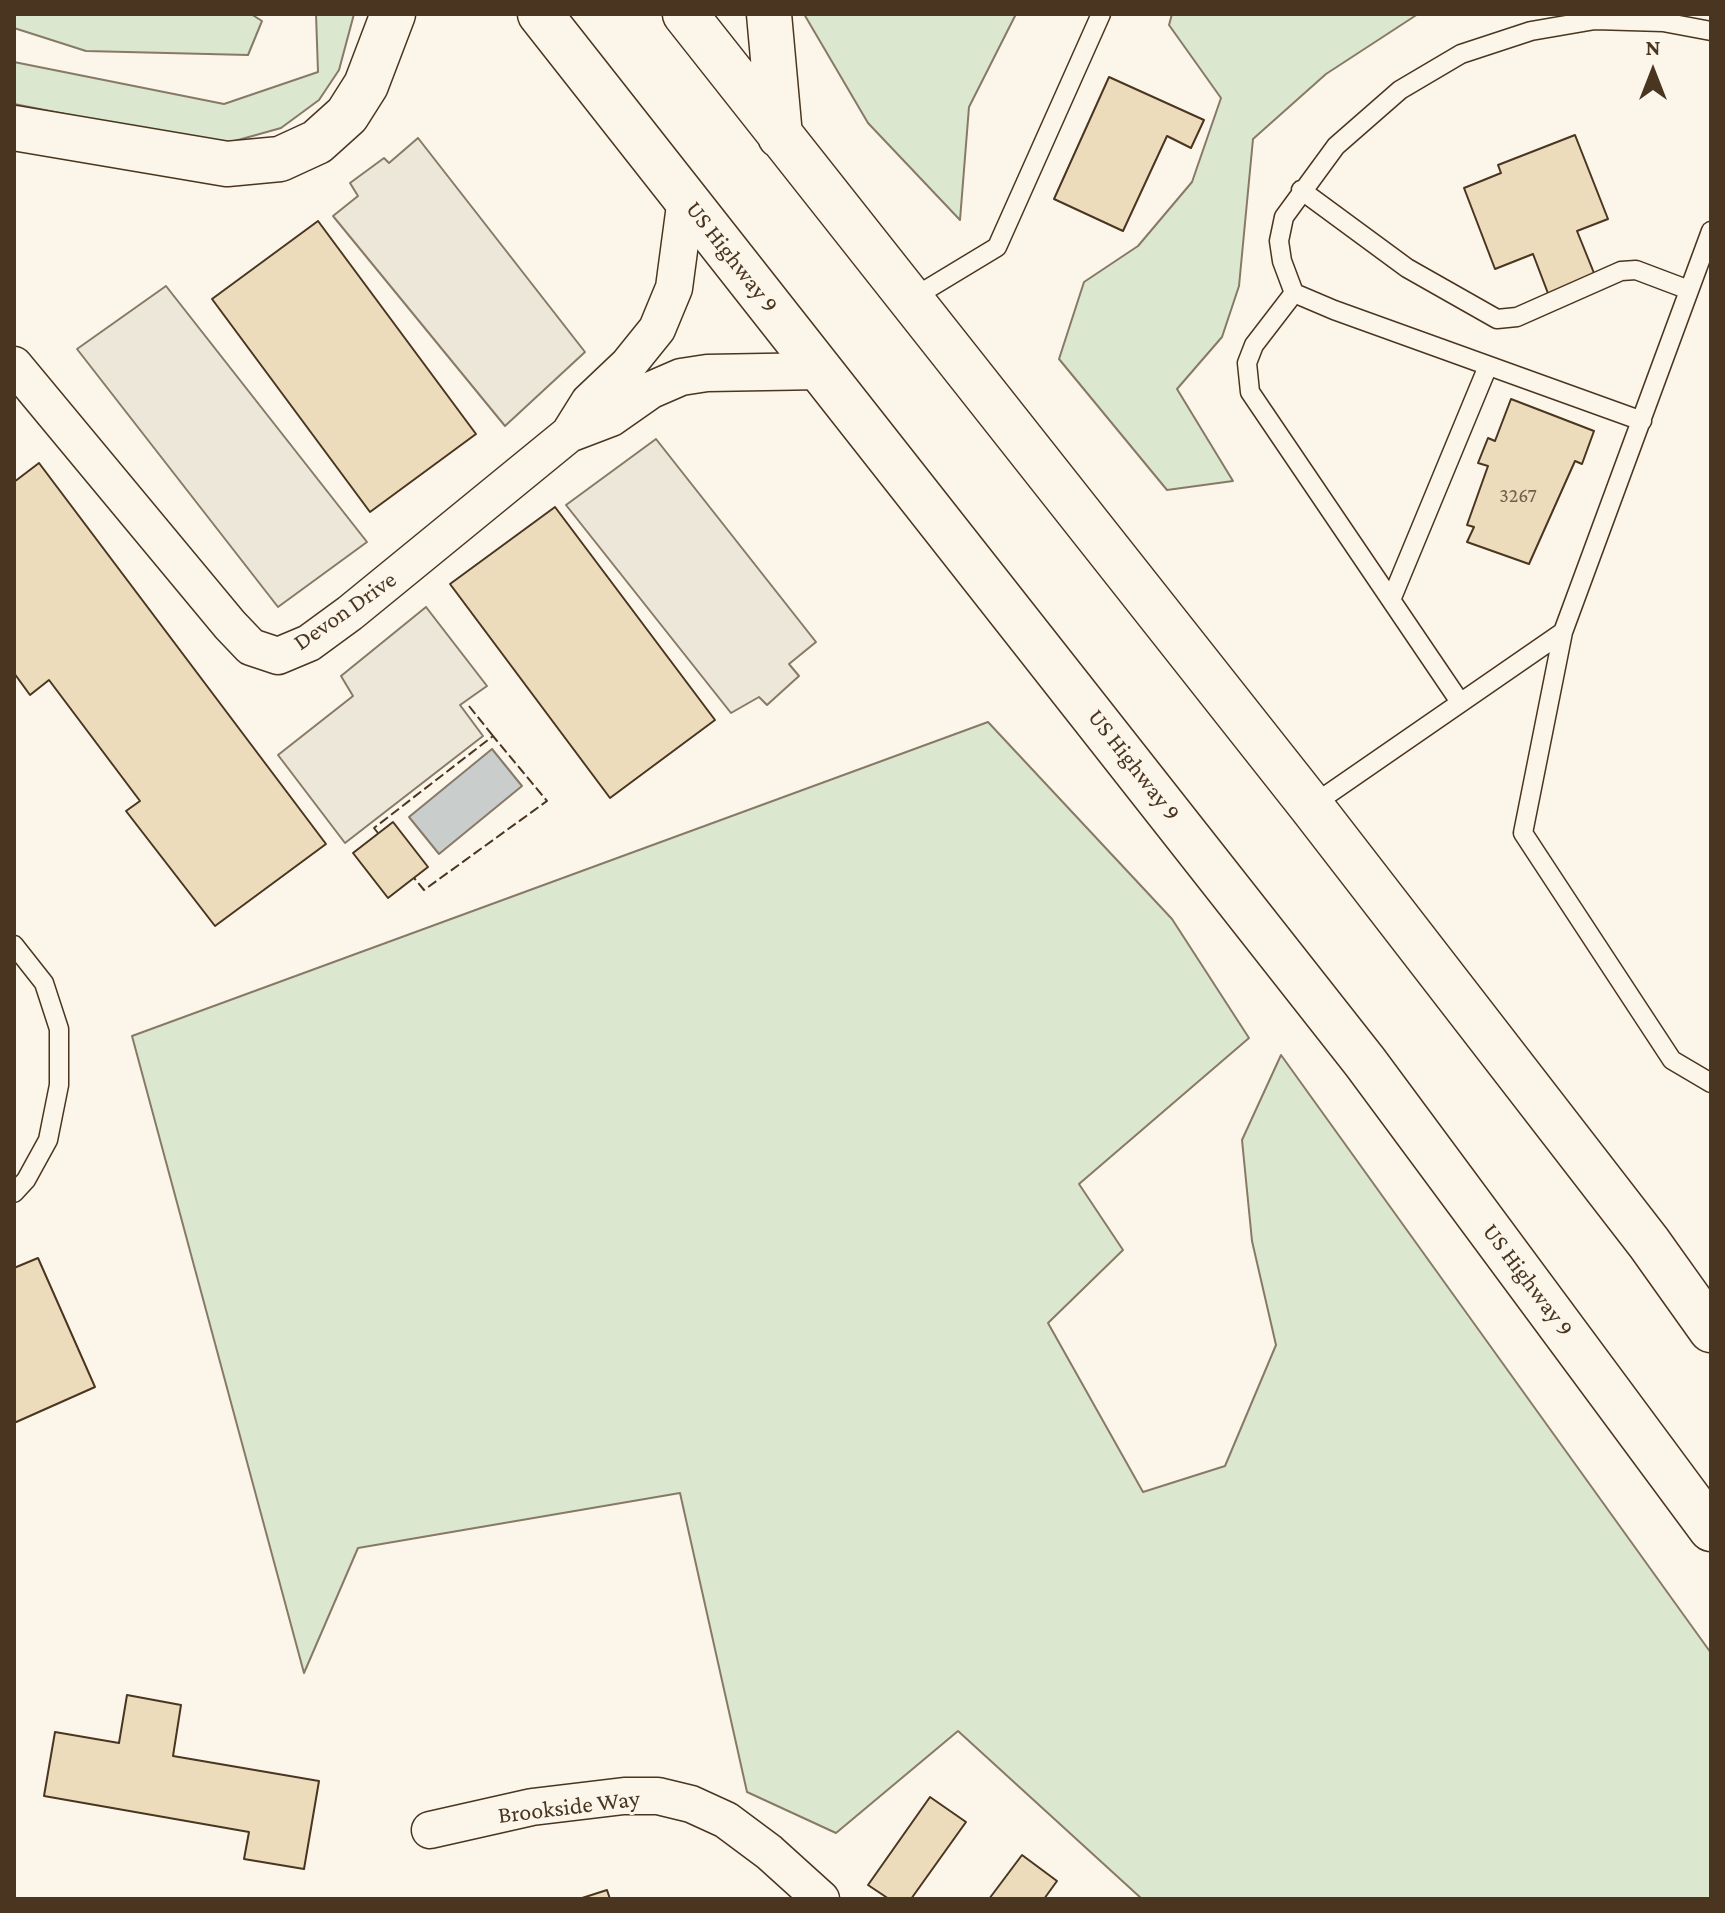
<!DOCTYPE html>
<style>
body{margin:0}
#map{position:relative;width:1725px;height:1913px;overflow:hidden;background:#fbf6e9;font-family:"Crimson Pro",serif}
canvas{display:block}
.frame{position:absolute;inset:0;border:16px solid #4a3520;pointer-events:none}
.north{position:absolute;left:1613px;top:32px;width:80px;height:80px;-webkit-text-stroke:6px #fbf6e9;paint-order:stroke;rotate:0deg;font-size:22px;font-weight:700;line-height:32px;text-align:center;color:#4a3520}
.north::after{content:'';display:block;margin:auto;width:28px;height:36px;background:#4a3520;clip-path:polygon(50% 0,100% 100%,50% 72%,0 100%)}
</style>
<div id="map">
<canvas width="1725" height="1913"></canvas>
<div class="frame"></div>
<div class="north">N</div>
</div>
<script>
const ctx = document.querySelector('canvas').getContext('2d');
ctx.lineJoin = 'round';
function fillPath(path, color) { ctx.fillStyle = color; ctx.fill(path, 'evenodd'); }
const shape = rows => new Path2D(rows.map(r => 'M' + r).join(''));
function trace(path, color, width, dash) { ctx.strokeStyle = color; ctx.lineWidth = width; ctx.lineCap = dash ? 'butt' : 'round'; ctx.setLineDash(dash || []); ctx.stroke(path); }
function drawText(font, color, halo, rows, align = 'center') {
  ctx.font = font + ' "Crimson Pro",serif'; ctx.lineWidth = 6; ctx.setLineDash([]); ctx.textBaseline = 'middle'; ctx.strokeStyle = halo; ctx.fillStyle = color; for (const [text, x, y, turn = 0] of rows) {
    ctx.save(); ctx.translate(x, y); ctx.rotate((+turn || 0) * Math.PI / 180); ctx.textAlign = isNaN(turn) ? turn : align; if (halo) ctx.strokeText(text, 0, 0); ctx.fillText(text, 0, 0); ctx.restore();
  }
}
const green = shape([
 [14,14,251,14,262,21,248,55,86,51,14,28,14,14],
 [316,14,354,14,339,70,319,100,281,128,231,142,182,137,14,104,14,62,224,104,318,72,316,14],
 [804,14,1016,14,969,107,960,220,868,123,804,14],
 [1172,14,1418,14,1326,74,1253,139,1239,286,1222,337,1177,389,1233,481,1167,490,1059,359,1084,282,1138,246,1192,182,1221,98,1169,25,1172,14],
 [988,722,1172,919,1249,1038,1079,1184,1123,1250,1048,1323,1143,1492,1225,1466,1276,1345,1252,1241,1242,1140,1281,1055,1711,1653,1711,1899,1142,1899,958,1731,836,1833,747,1792,680,1493,358,1548,304,1673,132,1036,988,722]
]);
fillPath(green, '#dce7d0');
trace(green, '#887966', 2);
const parking = shape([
 [418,138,585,352,505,426,333,216,358,196,350,183,384,158,389,163,418,138],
 [166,286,367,542,278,607,77,349,166,286],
 [656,439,816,642,789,664,799,676,767,705,759,697,731,713,566,505,656,439],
 [426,607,487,686,460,705,483,736,345,843,278,755,353,696,341,676,426,607]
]);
fillPath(parking, '#ede7d9');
trace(parking, '#887966', 2);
const water = shape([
 [492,749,522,786,439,854,409,817,492,749]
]);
fillPath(water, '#c9cecd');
trace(water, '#887966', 2);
const building = shape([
 [1109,77,1204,120,1191,148,1167,136,1123,231,1054,199,1109,77],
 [1575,135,1608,219,1577,231,1596,278,1549,296,1533,254,1495,269,1464,188,1501,173,1498,165,1575,135],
 [318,221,476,434,370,512,212,299,318,221],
 [1511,399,1594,431,1582,464,1575,461,1529,564,1467,542,1474,527,1467,525,1488,466,1478,463,1488,438,1495,441,1511,399],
 [39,463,326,844,215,926,126,811,140,801,49,680,30,695,14,673,14,482,39,463],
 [555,507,715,720,610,798,450,584,555,507],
 [393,822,428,867,388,898,353,853,393,822],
 [38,1258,95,1387,14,1423,14,1268,38,1258],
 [127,1695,181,1705,173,1756,319,1781,304,1869,244,1859,249,1832,44,1796,55,1732,119,1743,127,1695],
 [930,1797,966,1822,911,1899,889,1899,868,1885,930,1797],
 [1022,1855,1057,1881,1044,1899,989,1899,1022,1855],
 [607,1890,610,1899,579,1899,607,1890]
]);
fillPath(building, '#ecdcbc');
trace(building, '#4a3520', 2);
const lane = shape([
 [1301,190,1407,268,1497,319,1517,317,1621,271,1636,270,1689,290],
 [1294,293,1334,310,1642,421],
 [911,299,997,247,1101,14],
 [1391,600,1488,366],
 [1563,632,1523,833,1672,1060,1711,1083],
 [1460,702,1250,392,1247,363,1254,345,1294,293,1282,261,1279,241,1284,217,1336,146,1400,90,1461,54,1531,31,1595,20,1663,22,1711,31],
 [1311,806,1563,632,1711,231],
 [14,945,44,983,59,1029,59,1085,48,1140,26,1180,14,1193]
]);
const street = shape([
 [14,365,230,625,251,647,278,656,309,643,350,613,569,434,589,402,628,365,657,329,674,288,686,198],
 [569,434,611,418,651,390,681,377,707,373,822,371],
 [430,1830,532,1807,624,1796,658,1796,691,1804,726,1820,769,1852,821,1899]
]);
const highway = shape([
 [540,14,1365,1062,1711,1529],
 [685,14,1311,806,1649,1243,1711,1330],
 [769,14,780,136],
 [14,128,227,164,280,159,317,142,347,115,366,85,393,14]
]);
trace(lane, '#4a3520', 21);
trace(street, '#4a3520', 39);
trace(highway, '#4a3520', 47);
trace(lane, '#fbf6e9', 18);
trace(street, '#fbf6e9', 36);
trace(highway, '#fbf6e9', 44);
trace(shape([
 [469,706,493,736],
 [378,833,374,828,493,736,547,801,424,890,414,878]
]), '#4a3520', 2, [10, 4]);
drawText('20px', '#725f47', null, [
 ["3267",1518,496]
]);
drawText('24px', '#4a3520', '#fbf6e9', [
 ["US Highway 9",732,257,52],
 ["Devon Drive",345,611,-35],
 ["US Highway 9",1134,765,52],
 ["US Highway 9",1528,1280,53],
 ["Brookside Way",569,1807,-7]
]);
</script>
